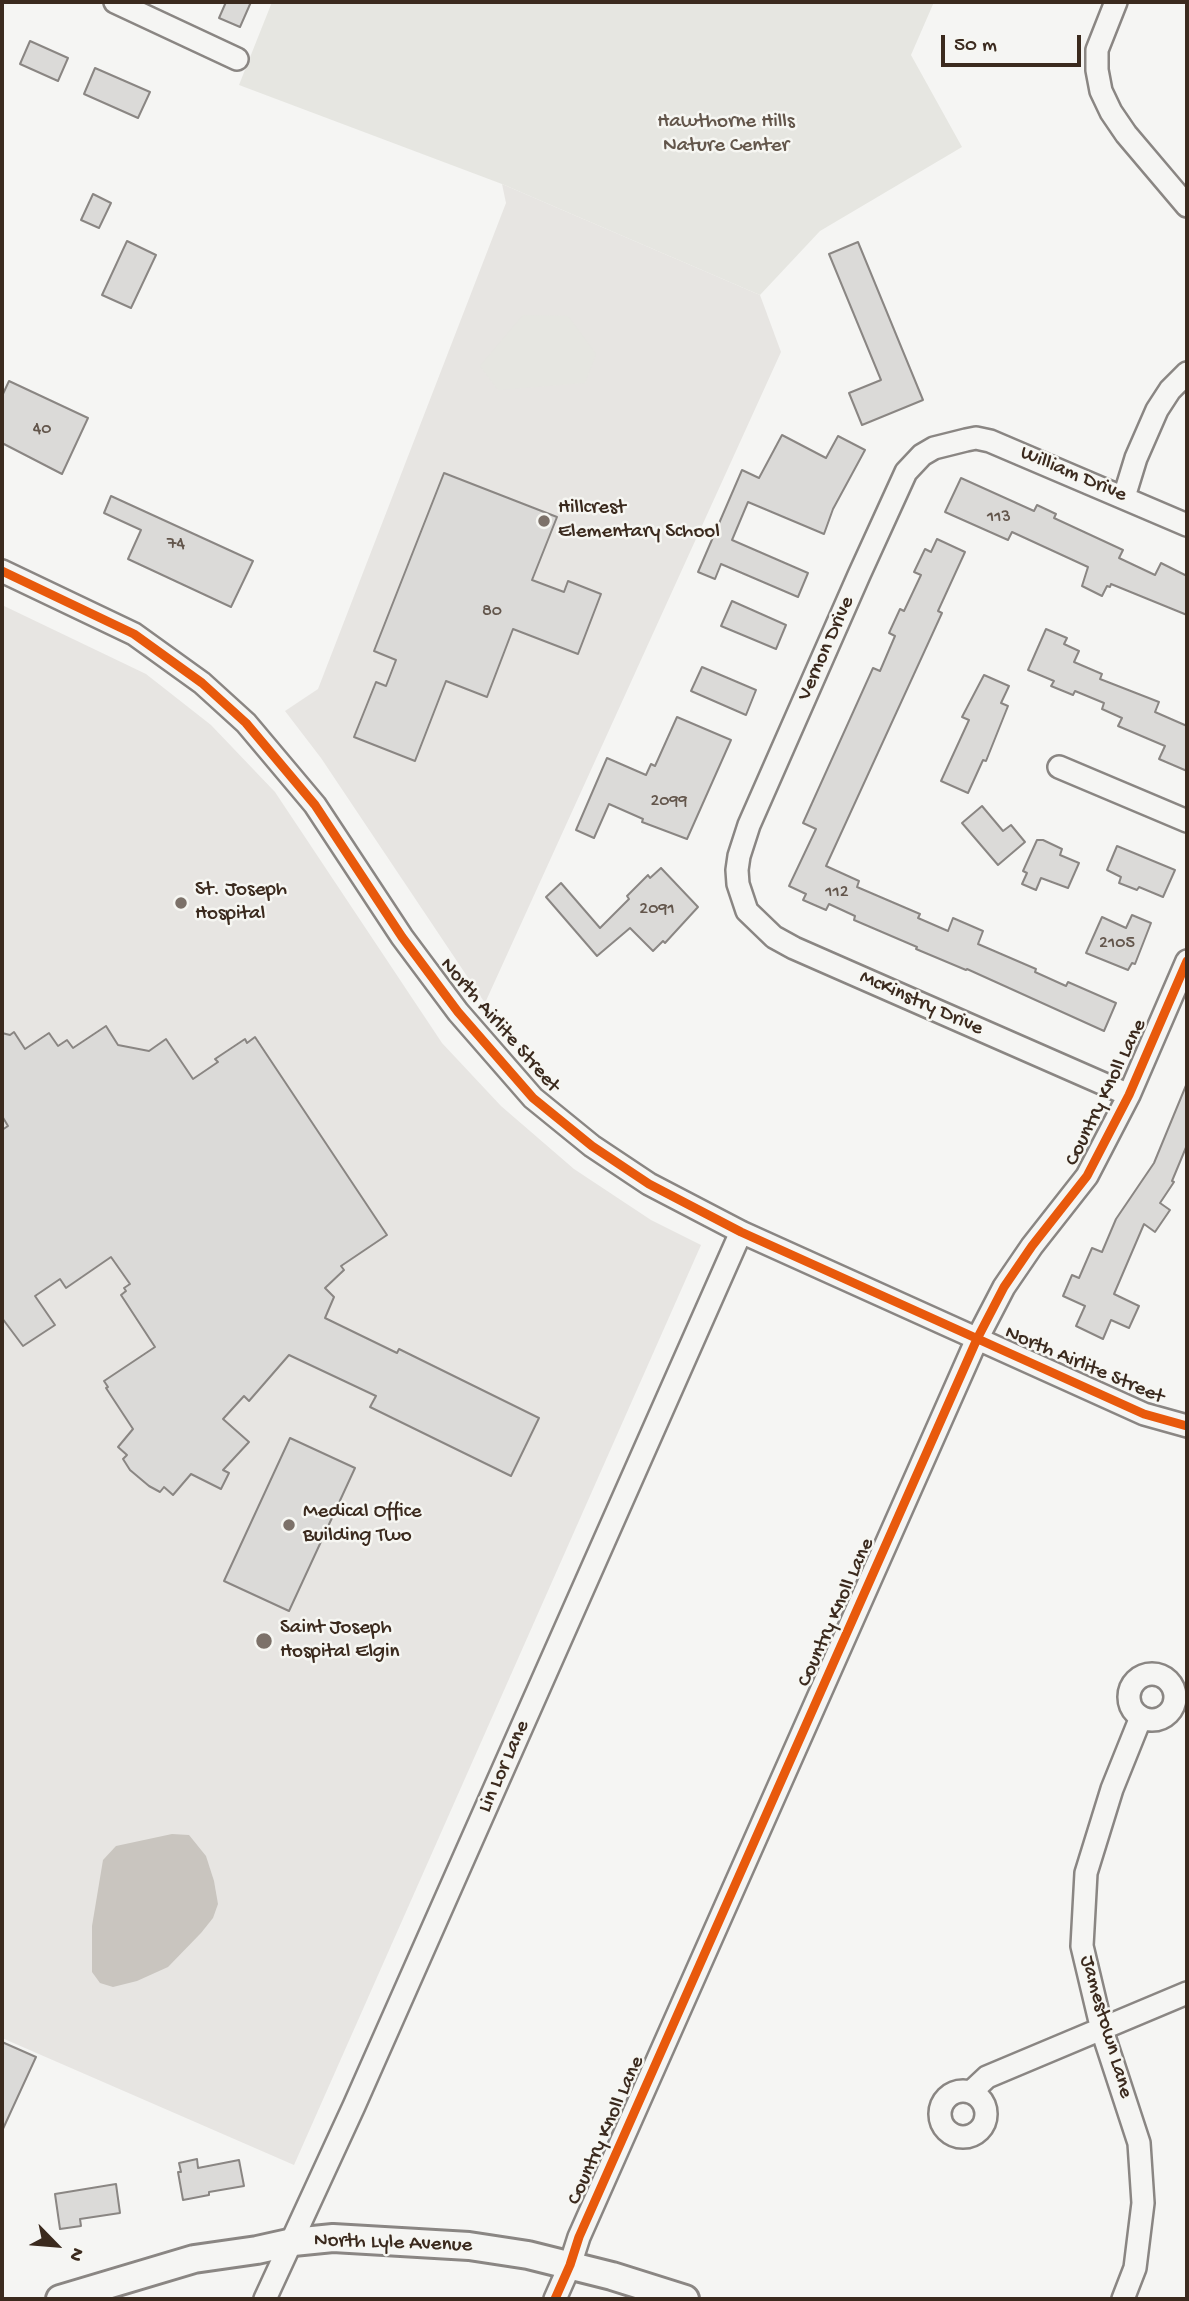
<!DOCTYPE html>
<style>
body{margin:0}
#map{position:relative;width:1189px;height:2301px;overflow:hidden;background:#f5f5f3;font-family:"Gochi Hand",sans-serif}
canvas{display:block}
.frame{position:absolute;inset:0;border:4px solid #3b2a1e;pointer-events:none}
.north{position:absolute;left:21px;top:2210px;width:70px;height:70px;-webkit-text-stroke:5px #f6f6f2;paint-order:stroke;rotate:115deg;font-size:19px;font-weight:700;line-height:28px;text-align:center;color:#3b2a1e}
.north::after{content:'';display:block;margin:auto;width:24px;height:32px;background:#3b2a1e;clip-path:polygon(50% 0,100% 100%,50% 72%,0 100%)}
.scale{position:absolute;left:941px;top:35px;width:140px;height:32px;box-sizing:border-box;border:4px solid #3b2a1e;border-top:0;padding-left:9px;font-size:21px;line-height:24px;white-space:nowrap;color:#3b2a1e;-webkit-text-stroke:5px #f6f6f2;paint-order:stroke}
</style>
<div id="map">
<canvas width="1189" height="2301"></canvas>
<div class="frame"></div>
<div class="north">N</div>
<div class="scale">50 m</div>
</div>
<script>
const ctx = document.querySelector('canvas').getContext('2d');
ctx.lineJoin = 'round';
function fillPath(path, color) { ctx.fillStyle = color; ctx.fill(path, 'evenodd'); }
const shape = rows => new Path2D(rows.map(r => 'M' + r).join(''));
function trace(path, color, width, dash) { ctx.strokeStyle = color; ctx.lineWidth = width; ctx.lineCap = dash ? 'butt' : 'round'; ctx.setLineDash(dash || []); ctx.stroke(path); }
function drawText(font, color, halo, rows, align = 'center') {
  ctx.font = font + ' "Gochi Hand",sans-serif'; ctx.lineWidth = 5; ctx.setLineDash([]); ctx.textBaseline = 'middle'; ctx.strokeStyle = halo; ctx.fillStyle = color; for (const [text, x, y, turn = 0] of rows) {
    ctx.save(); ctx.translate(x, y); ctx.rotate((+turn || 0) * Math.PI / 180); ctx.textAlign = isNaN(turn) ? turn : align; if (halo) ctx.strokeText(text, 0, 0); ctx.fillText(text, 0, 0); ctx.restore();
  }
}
fillPath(shape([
 [502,184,760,295,781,352,485,1003,321,758,285,711,318,689,506,203],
 [2,605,146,674,211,725,275,792,442,1043,501,1106,574,1169,651,1220,701,1245,294,2165,2,2038]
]), '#e7e5e2');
fillPath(shape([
 [272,2,934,2,911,55,962,147,820,231,760,295,502,184,239,85],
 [523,315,568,316,596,354,585,383,498,390,480,366]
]), '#e6e6e1');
fillPath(shape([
 [172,1834,189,1835,206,1856,214,1881,218,1904,213,1918,201,1933,168,1967,137,1981,113,1987,100,1983,92,1972,92,1926,103,1860,116,1846]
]), '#c9c5bf');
const building = shape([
 [226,2,251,2,240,27,219,18,226,2],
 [30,41,68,58,58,81,20,64,30,41],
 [95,68,150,92,138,118,84,94,95,68],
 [93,194,111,203,99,228,81,220,93,194],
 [127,241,156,255,131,308,102,295,127,241],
 [858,242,923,400,862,425,849,393,881,380,829,254,858,242],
 [9,381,88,418,62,474,2,443,2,396,9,381],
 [782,435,826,458,838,436,865,450,833,509,824,534,748,502,732,540,808,573,798,597,721,564,715,579,698,572,742,470,759,478,782,435],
 [444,473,557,517,532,580,564,592,568,581,601,594,578,654,513,629,487,697,446,681,415,761,354,737,376,682,386,686,396,660,374,651,444,473],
 [961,478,1034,511,1037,505,1056,514,1054,518,1123,550,1119,558,1155,575,1161,563,1187,576,1187,615,1111,584,1110,587,1107,586,1102,596,1082,586,1088,567,1012,532,1008,540,945,512,961,478],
 [111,496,253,561,231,607,128,559,141,530,104,513,111,496],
 [937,539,965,552,938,611,942,613,826,866,859,881,857,887,920,914,918,918,948,931,953,918,983,931,978,944,1036,969,1035,972,1066,986,1068,982,1116,1003,1104,1031,967,969,966,970,916,949,917,947,854,920,855,916,829,904,826,910,803,900,806,894,789,886,816,829,803,823,873,668,880,671,895,636,889,633,900,609,904,611,921,575,914,572,925,549,931,552,937,539],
 [732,601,786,625,776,649,721,626,732,601],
 [1046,629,1067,638,1064,644,1079,651,1074,662,1102,674,1100,679,1159,702,1155,712,1187,726,1187,771,1159,759,1165,746,1118,726,1122,718,1102,709,1104,703,1075,691,1073,695,1051,686,1054,681,1028,670,1046,629],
 [702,667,756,690,746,715,691,691,702,667],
 [984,675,1009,686,1001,703,1008,706,986,761,983,760,968,793,941,781,969,720,962,717,984,675],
 [677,717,731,740,687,839,642,822,643,819,609,804,594,838,576,830,607,758,646,775,651,764,655,766,677,717],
 [982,806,1003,831,1011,825,1025,842,998,865,962,823,982,806],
 [1037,840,1043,840,1062,849,1060,855,1079,863,1068,888,1041,878,1036,890,1022,884,1027,873,1023,871,1037,840],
 [1117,846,1175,870,1163,897,1139,887,1137,890,1119,883,1121,877,1107,870,1117,846],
 [661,868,698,907,665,943,663,941,653,951,630,928,597,956,546,897,561,883,600,928,629,899,627,896,648,875,650,878,661,868],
 [1132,915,1151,923,1135,964,1132,963,1128,970,1086,953,1102,917,1126,928,1132,915],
 [106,1026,118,1045,149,1051,166,1039,193,1079,218,1062,215,1059,245,1039,247,1043,255,1037,387,1235,341,1266,344,1270,325,1288,334,1297,325,1318,397,1353,399,1349,539,1418,511,1476,370,1407,376,1396,289,1355,249,1401,244,1396,223,1419,249,1442,223,1470,229,1473,221,1489,191,1474,173,1495,164,1487,160,1492,149,1486,130,1470,123,1459,127,1455,118,1447,133,1429,106,1388,108,1387,104,1381,155,1347,121,1295,126,1291,124,1288,130,1284,111,1257,66,1288,60,1279,35,1296,55,1325,23,1346,2,1318,2,1130,8,1126,2,1116,2,1033,10,1035,14,1032,25,1049,49,1033,58,1046,67,1040,73,1048,106,1026],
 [1187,1083,1187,1145,1172,1181,1174,1182,1160,1203,1170,1210,1155,1232,1144,1224,1114,1294,1139,1306,1129,1328,1111,1320,1103,1339,1076,1326,1085,1306,1063,1296,1072,1275,1079,1278,1092,1248,1102,1252,1116,1219,1154,1163,1187,1083],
 [290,1438,355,1468,289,1611,224,1581,290,1438],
 [2,2042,36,2057,2,2131,2,2042],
 [197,2159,198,2168,239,2160,244,2186,209,2192,209,2195,183,2200,178,2172,181,2172,179,2163,197,2159],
 [116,2184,120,2213,80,2219,81,2226,60,2229,55,2194,116,2184]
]);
fillPath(building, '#dbdad8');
trace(building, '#8a8683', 2);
const minor = shape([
 [115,2,237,59],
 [1116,2,1097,50,1097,70,1101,91,1111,112,1126,134,1187,206],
 [1124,497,1136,458,1157,410,1170,390,1187,373],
 [2,571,134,634,202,683,246,723,315,805,402,937,458,1012,533,1098,592,1146,649,1184,741,1232,1144,1414,1187,1426],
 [1059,767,1187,821],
 [1129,1095,794,948,774,937,747,911,738,884,737,870,739,856,749,825,859,575,906,472,922,455,934,448,966,440,976,438,990,441,1187,525],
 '1129 1697a23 23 0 1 1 46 0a23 23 0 1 1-46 0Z',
 '940 2114a23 23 0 1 1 46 0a23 23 0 1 1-46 0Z',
 [971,2092,987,2077,1187,1993],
 [265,2299,354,2106,741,1232],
 [555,2299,570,2265,579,2237,977,1339,1004,1287,1032,1246,1087,1176,1129,1095,1187,961],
 [1123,2299,1135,2268,1143,2203,1139,2143,1102,2030,1082,1946,1086,1873,1112,1789,1141,1717]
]);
const tertiary = shape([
 [60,2299,194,2259,257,2250,293,2242,333,2238,469,2246,528,2255,612,2276,685,2299]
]);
trace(minor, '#8a8683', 26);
trace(tertiary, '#8a8683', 32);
trace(minor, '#f5f5f3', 21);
trace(tertiary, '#f5f5f3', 26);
trace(shape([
 [2,571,134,634,202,683,246,723,315,805,402,937,458,1012,533,1098,592,1146,649,1184,741,1232,1144,1414,1187,1426],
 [555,2299,570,2265,579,2237,977,1339,1004,1287,1032,1246,1087,1176,1129,1095,1187,961]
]), '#e8590c', 9);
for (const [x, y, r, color] of [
 [544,521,7,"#7c7169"],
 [181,903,7,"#7c7169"],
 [289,1525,7,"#7c7169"],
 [264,1641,9,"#7c7169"]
]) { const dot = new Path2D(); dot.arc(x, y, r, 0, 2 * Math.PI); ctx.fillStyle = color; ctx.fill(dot); trace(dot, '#f6f6f2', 2.5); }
drawText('18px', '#63564c', null, [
 ["40",42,430],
 ["113",999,518],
 ["74",176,545],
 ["80",492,612],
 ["2099",669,802],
 ["112",837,893],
 ["2091",657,910],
 ["2105",1117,944]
]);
drawText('21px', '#63564b', '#f6f6f2', [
 ["Hawthorne Hills",726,123],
 ["Nature Center",726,147]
]);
drawText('21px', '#3b2a1e', '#f6f6f2', [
 ["William Drive",1073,475,23],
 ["Vernon Drive",827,649,-66],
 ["McKinstry Drive",921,1004,24],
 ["North Airlite Street",499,1026,49],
 ["Country Knoll Lane",1107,1093,-64],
 ["North Airlite Street",1084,1366,23],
 ["Country Knoll Lane",837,1613,-66],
 ["Lin Lor Lane",505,1767,-66],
 ["Jamestown Lane",1105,2027,74],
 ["Country Knoll Lane",607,2131,-66],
 ["North Lyle Avenue",393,2244,2]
]);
drawText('21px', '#3b2a1e', '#f6f6f2', [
 ["Hillcrest",558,509],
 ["Elementary School",558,533],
 ["St. Joseph",195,891],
 ["Hospital",195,915],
 ["Medical Office",303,1513],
 ["Building Two",303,1537],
 ["Saint Joseph",280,1629],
 ["Hospital Elgin",280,1653]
], 'left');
</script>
